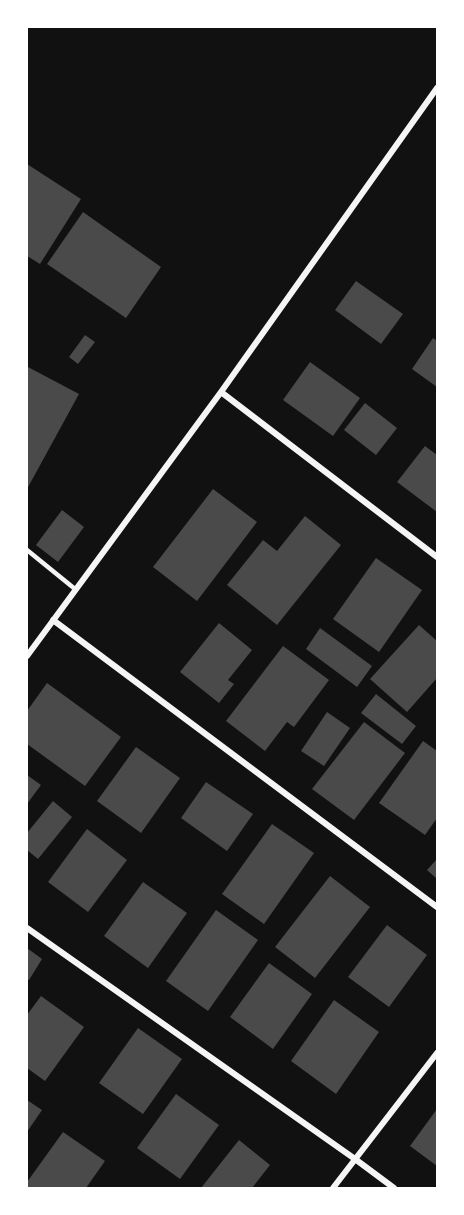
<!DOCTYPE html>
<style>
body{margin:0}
#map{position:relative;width:464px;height:1215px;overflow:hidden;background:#111;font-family:"Fira Sans",sans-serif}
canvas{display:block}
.frame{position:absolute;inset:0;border:28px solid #fff;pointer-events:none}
</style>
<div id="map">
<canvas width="464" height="1215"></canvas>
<div class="frame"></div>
</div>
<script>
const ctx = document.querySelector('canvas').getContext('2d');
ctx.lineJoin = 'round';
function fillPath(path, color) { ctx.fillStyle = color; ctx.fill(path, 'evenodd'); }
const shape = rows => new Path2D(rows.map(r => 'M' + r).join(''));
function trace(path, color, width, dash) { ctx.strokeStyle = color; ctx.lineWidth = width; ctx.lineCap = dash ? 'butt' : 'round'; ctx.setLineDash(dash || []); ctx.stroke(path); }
fillPath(shape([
 [27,164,81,199,40,264,27,256],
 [83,212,161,267,126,318,47,264],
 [356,281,403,314,381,344,335,310],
 [85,335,95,342,78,364,69,357],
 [433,338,437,341,437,387,412,369],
 [310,362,360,398,333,436,283,400],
 [28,367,79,394,27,489,27,370],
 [365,403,397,428,376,455,344,430],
 [425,446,437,455,437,512,397,482],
 [213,489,257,522,197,601,153,567],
 [62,510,84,527,58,562,36,545],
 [305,516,341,545,277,625,227,585,263,540,277,551],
 [376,558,422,590,379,652,333,619],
 [219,623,252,650,228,680,234,684,219,703,180,672],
 [419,625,437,641,437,678,407,712,370,679],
 [320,628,372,666,357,687,306,649],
 [283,646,329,680,294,727,287,722,265,751,226,721],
 [47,683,121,737,85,786,27,744,27,711],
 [376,694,416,726,402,744,361,713],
 [327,712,350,728,324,766,301,751],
 [364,722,405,753,354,820,312,789],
 [423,741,437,751,437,818,425,835,379,803],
 [136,747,180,778,141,833,97,801],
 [27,775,41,785,27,804],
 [206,782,253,814,227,851,181,818],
 [53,801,72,817,38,859,27,850,27,833],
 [272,824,314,853,264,924,222,894],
 [87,829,127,860,88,912,48,882],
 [437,859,437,879,427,870],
 [330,876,370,907,315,978,275,947],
 [143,882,187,913,148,968,104,936],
 [216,910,258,940,208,1011,166,981],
 [387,925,427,955,389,1007,348,977],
 [27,948,42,959,29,980,27,979],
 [269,963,312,994,273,1049,230,1017],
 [41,996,84,1027,45,1081,27,1068,27,1015],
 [334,1000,379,1032,336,1094,291,1061],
 [138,1028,182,1059,143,1114,99,1083],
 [176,1094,219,1125,180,1179,137,1148],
 [27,1100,42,1110,27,1132],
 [437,1109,437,1166,410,1146],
 [63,1132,105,1161,86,1188,27,1188,27,1182],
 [239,1140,270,1165,252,1188,201,1188]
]), '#4a4a4a');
trace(shape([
 [27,550,75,589]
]), '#f5f5f5', 4.5);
trace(shape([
 [221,392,437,557],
 [53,620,437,907],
 [27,656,221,392,437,88],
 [27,928,355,1159,394,1188],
 [333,1188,437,1053]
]), '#f5f5f5', 6);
</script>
